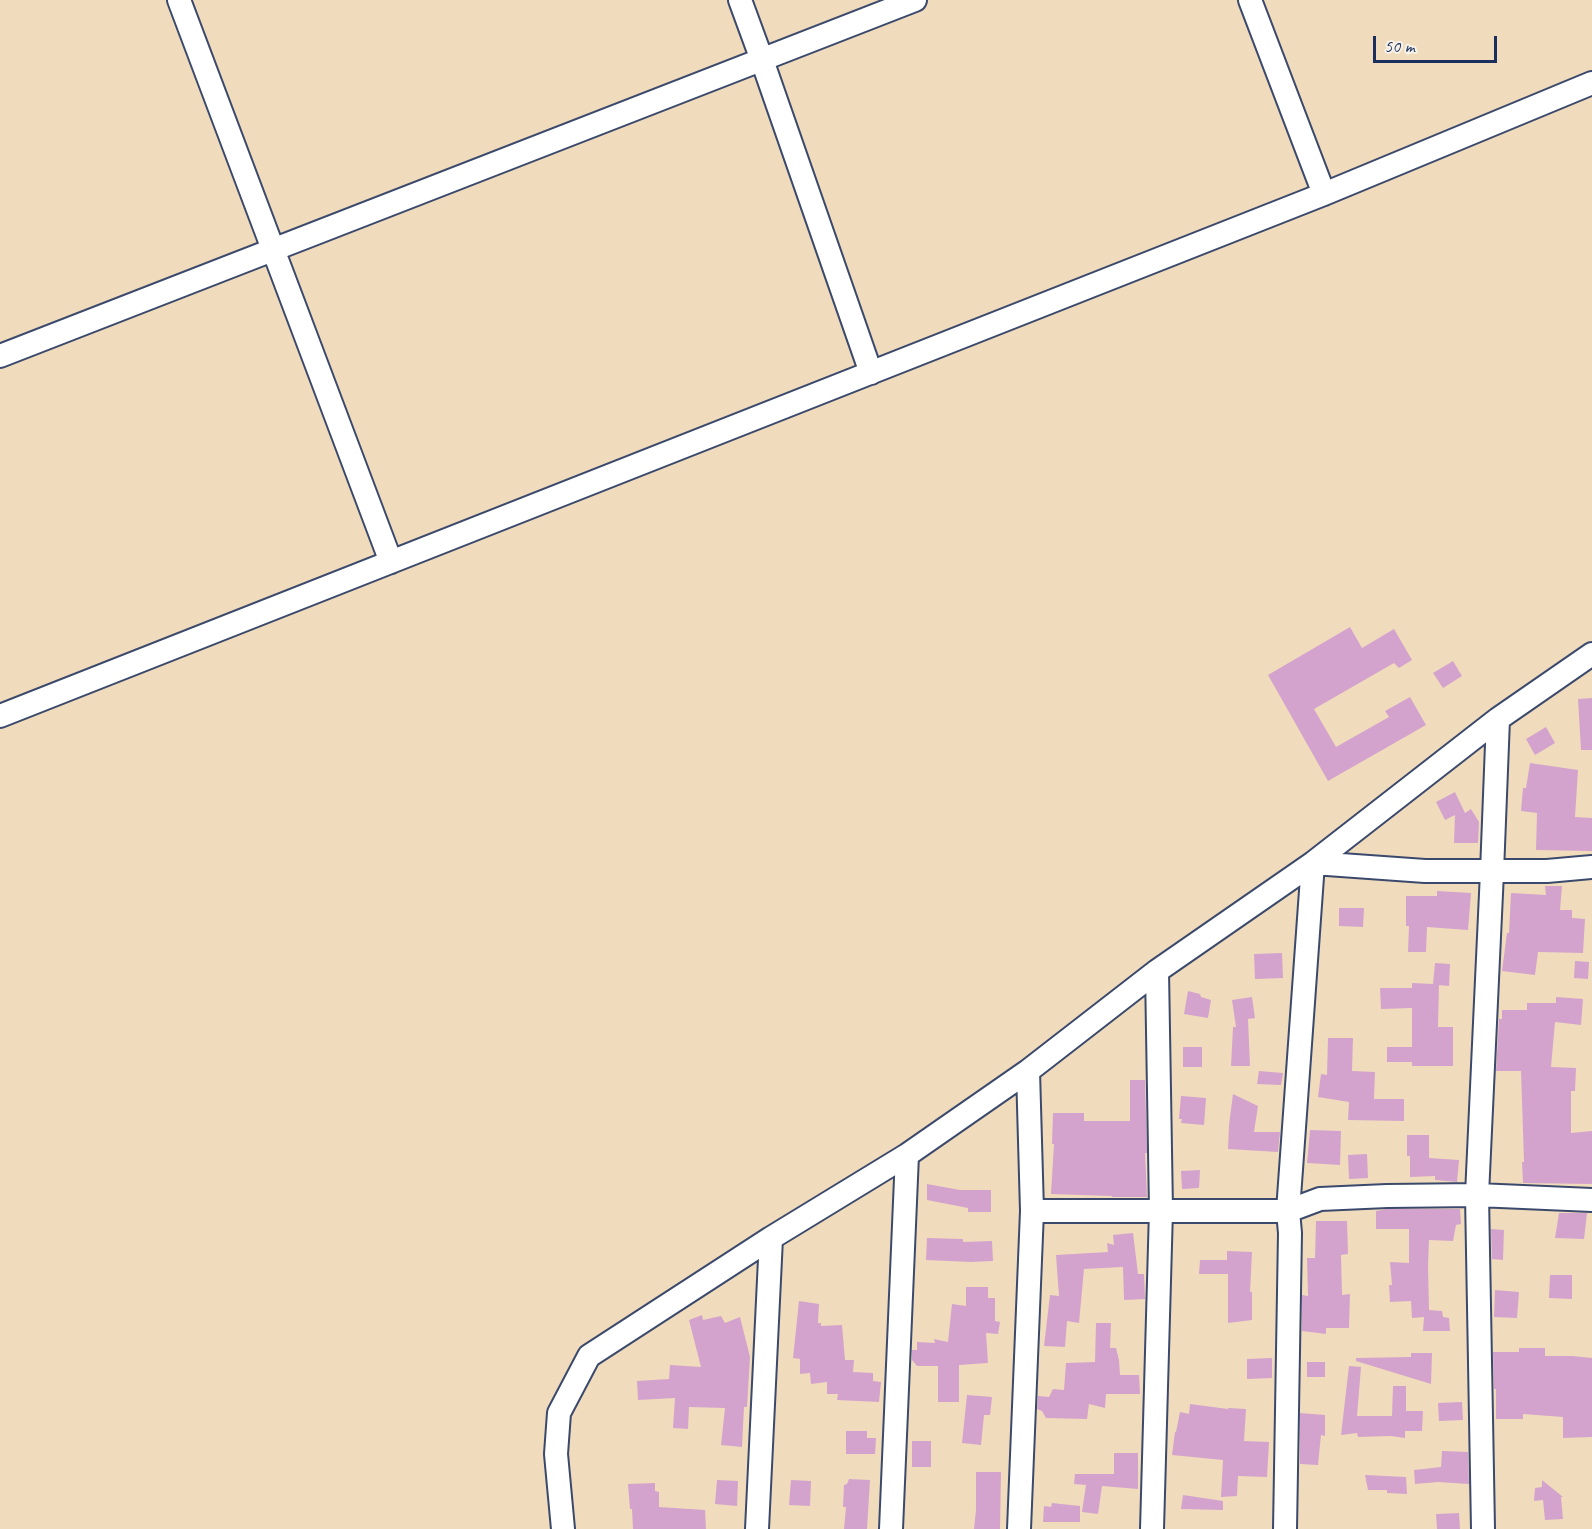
<!DOCTYPE html>
<style>
body{margin:0}
#map{position:relative;width:1592px;height:1529px;overflow:hidden;background:#f0dcbc;font-family:Caveat,sans-serif}
canvas{display:block}
.scale{position:absolute;left:1373px;top:36px;width:124px;height:27px;box-sizing:border-box;border:3px solid #1b2f5e;border-top:0;padding-left:8px;font-size:18px;line-height:21px;white-space:nowrap;color:#1b2f5e;-webkit-text-stroke:4px #f7f3e8;paint-order:stroke}
</style>
<div id="map">
<canvas width="1592" height="1529"></canvas>
<div class="scale">50 m</div>
</div>
<script>
const ctx = document.querySelector('canvas').getContext('2d');
ctx.lineJoin = 'round';
function fillPath(path, color) { ctx.fillStyle = color; ctx.fill(path, 'evenodd'); }
const shape = rows => new Path2D(rows.map(r => 'M' + r).join(''));
function trace(path, color, width, dash) { ctx.strokeStyle = color; ctx.lineWidth = width; ctx.lineCap = dash ? 'butt' : 'round'; ctx.setLineDash(dash || []); ctx.stroke(path); }
fillPath(shape([
 [1350,627,1362,648,1394,629,1412,660,1399,668,1394,663,1314,709,1336,747,1389,717,1385,711,1410,697,1426,725,1328,781,1268,675],
 [1453,661,1462,676,1443,688,1433,673],
 [1592,698,1592,750,1581,750,1578,699],
 [1546,727,1555,743,1535,755,1526,739],
 [1530,763,1578,770,1575,817,1592,818,1592,851,1536,850,1537,813,1521,811,1523,788,1526,788],
 [1455,792,1465,813,1471,809,1479,822,1478,843,1454,843,1455,815,1445,820,1436,802],
 [1545,886,1562,886,1560,910,1572,910,1572,918,1585,919,1583,953,1538,952,1535,975,1502,971,1507,933,1509,933,1511,893,1546,895],
 [1437,891,1471,893,1468,930,1427,927,1426,952,1408,952,1409,926,1406,926,1406,896,1437,896],
 [1339,908,1364,908,1363,927,1339,926],
 [1282,953,1283,978,1255,979,1254,954],
 [1575,961,1589,962,1588,979,1574,978],
 [1435,963,1450,964,1449,986,1439,985,1438,1027,1453,1027,1453,1066,1412,1066,1412,1062,1387,1062,1387,1047,1412,1047,1412,1008,1381,1009,1380,988,1412,988,1412,983,1433,984],
 [1188,991,1200,994,1201,997,1211,1000,1208,1018,1184,1014],
 [1252,997,1255,1018,1248,1019,1250,1066,1231,1066,1233,1027,1236,1027,1232,1000],
 [1556,997,1583,999,1581,1025,1555,1022,1551,1067,1576,1068,1575,1091,1571,1091,1571,1133,1592,1131,1592,1184,1523,1183,1522,1162,1524,1162,1521,1071,1496,1071,1499,1019,1502,1019,1502,1010,1527,1010,1527,1003,1556,1003],
 [1328,1038,1353,1038,1352,1071,1375,1072,1374,1099,1404,1099,1404,1121,1348,1120,1349,1102,1318,1097,1321,1074,1327,1075],
 [1183,1047,1202,1047,1202,1067,1183,1067],
 [1259,1071,1283,1073,1281,1085,1257,1084],
 [1130,1080,1145,1080,1147,1153,1145,1153,1147,1197,1112,1197,1112,1196,1051,1194,1054,1144,1052,1144,1053,1113,1084,1113,1084,1121,1130,1121],
 [1233,1094,1258,1106,1254,1132,1280,1132,1278,1152,1228,1149,1229,1125],
 [1181,1096,1206,1098,1204,1125,1181,1123,1182,1119,1179,1119],
 [1310,1130,1341,1131,1340,1165,1307,1163],
 [1407,1135,1429,1135,1429,1158,1459,1160,1457,1182,1435,1180,1435,1176,1410,1177,1410,1156,1407,1156],
 [1367,1154,1368,1178,1349,1179,1348,1155],
 [1200,1170,1199,1188,1182,1189,1181,1171],
 [927,1184,960,1190,991,1190,991,1212,968,1212,968,1208,927,1200],
 [1387,1209,1460,1209,1461,1224,1456,1225,1453,1241,1429,1240,1428,1265,1429,1310,1442,1311,1443,1317,1449,1318,1450,1331,1423,1331,1424,1317,1412,1318,1411,1301,1390,1302,1389,1285,1392,1285,1390,1262,1409,1263,1409,1229,1376,1229,1376,1211],
 [1559,1213,1587,1213,1584,1239,1555,1238],
 [1316,1221,1347,1221,1348,1254,1341,1255,1342,1295,1350,1294,1349,1328,1326,1328,1326,1334,1302,1331,1302,1295,1308,1296,1307,1258,1315,1258],
 [1491,1229,1504,1230,1503,1260,1492,1259],
 [1133,1233,1138,1274,1144,1274,1145,1299,1124,1300,1123,1267,1084,1269,1079,1323,1067,1321,1065,1347,1044,1346,1050,1295,1059,1296,1056,1255,1108,1252,1107,1243,1114,1245,1113,1235],
 [927,1238,963,1239,963,1242,992,1241,993,1261,971,1262,926,1260],
 [1227,1251,1252,1252,1250,1292,1252,1292,1252,1320,1228,1323,1228,1274,1199,1274,1200,1260,1227,1260],
 [1550,1275,1572,1275,1572,1299,1549,1298],
 [966,1287,988,1287,988,1298,995,1298,995,1321,1000,1322,998,1334,986,1333,988,1363,959,1365,959,1402,938,1402,938,1366,917,1366,912,1360,912,1350,917,1350,917,1342,935,1343,934,1339,948,1342,952,1304,966,1306],
 [1495,1290,1519,1292,1517,1318,1494,1317],
 [799,1301,819,1304,818,1323,821,1323,821,1326,842,1325,845,1360,854,1360,853,1372,873,1373,873,1381,881,1382,879,1402,837,1400,838,1394,827,1394,827,1382,811,1384,810,1373,800,1374,800,1359,793,1358],
 [702,1315,703,1320,721,1316,725,1323,740,1317,750,1357,747,1407,744,1407,742,1447,721,1445,725,1408,689,1407,688,1429,673,1428,675,1398,638,1400,637,1381,669,1379,670,1365,701,1367,689,1320],
 [1096,1323,1111,1323,1110,1348,1116,1348,1119,1360,1120,1375,1139,1375,1140,1394,1106,1394,1105,1408,1089,1404,1087,1419,1046,1418,1042,1411,1037,1409,1038,1396,1049,1397,1053,1389,1064,1390,1066,1363,1095,1362],
 [1519,1348,1545,1348,1545,1356,1572,1356,1592,1358,1592,1437,1563,1438,1563,1417,1523,1414,1523,1419,1496,1419,1496,1389,1494,1389,1493,1352,1519,1352],
 [1411,1353,1432,1353,1431,1384,1356,1361,1356,1358,1411,1357],
 [1272,1358,1272,1378,1247,1379,1247,1359],
 [1307,1362,1325,1362,1325,1377,1307,1377],
 [1349,1366,1361,1367,1357,1416,1392,1416,1393,1386,1406,1386,1406,1411,1423,1411,1422,1431,1405,1431,1405,1438,1391,1436,1358,1437,1357,1433,1341,1435],
 [967,1395,992,1397,990,1415,984,1415,981,1445,962,1443],
 [1462,1402,1463,1420,1439,1421,1438,1403],
 [1190,1404,1228,1409,1228,1408,1246,1409,1244,1441,1269,1442,1267,1477,1238,1476,1237,1496,1221,1497,1223,1460,1172,1455,1175,1432,1176,1432,1180,1412,1189,1414],
 [1300,1413,1325,1415,1325,1436,1321,1435,1318,1465,1300,1464],
 [846,1431,867,1431,867,1438,876,1438,875,1454,846,1454],
 [912,1441,931,1441,931,1467,912,1467],
 [1442,1451,1468,1452,1469,1484,1438,1482,1415,1484,1414,1470,1441,1467],
 [1114,1453,1138,1453,1138,1489,1102,1486,1098,1514,1082,1512,1086,1485,1074,1484,1075,1474,1114,1474],
 [976,1472,1001,1472,1000,1529,974,1529,976,1510],
 [1365,1475,1406,1477,1407,1494,1387,1493,1387,1490,1368,1490],
 [849,1479,870,1480,867,1529,844,1529,846,1507,843,1507,844,1485,847,1484],
 [717,1480,738,1481,737,1506,715,1504],
 [791,1480,811,1481,810,1506,789,1505],
 [1542,1480,1563,1497,1561,1497,1563,1519,1545,1520,1543,1500,1534,1501,1535,1488,1542,1487],
 [655,1483,655,1491,659,1492,659,1507,705,1510,706,1529,633,1529,632,1509,630,1509,628,1484],
 [1183,1495,1223,1501,1223,1510,1181,1509],
 [1052,1503,1080,1506,1080,1522,1043,1522,1044,1506,1051,1507],
 [1459,1513,1460,1529,1437,1529,1436,1514]
]), '#d3a3cd');
const minor = shape([
 [179,0,391,562],
 [740,0,762,60,871,373],
 [1250,0,1324,194],
 [0,356,915,0],
 [0,716,1324,194,1592,83],
 [1032,1211,1288,1211,1320,1199,1387,1196,1477,1195,1592,1200],
 [563,1529,556,1454,559,1413,589,1356,771,1238,907,1155,1028,1071,1157,971,1313,863,1498,719,1592,654],
 [757,1529,771,1238],
 [891,1529,907,1155],
 [1019,1529,1032,1211,1028,1071],
 [1152,1529,1161,1210,1157,971],
 [1285,1529,1290,1233,1288,1211,1313,863,1425,871,1547,871,1592,867],
 [1483,1529,1477,1195,1492,872,1498,719]
]);
trace(minor, '#3b496c', 26);
trace(minor, '#fff', 22);
</script>
